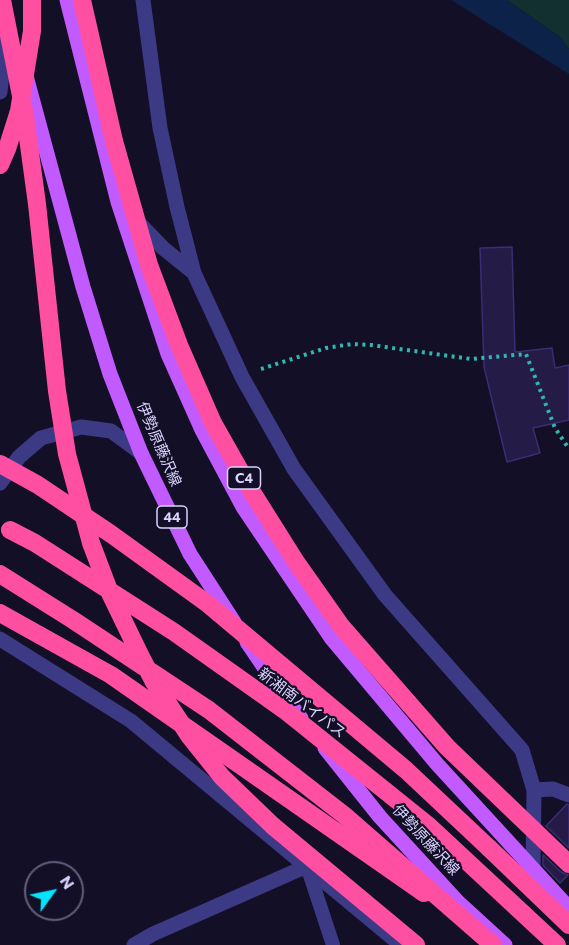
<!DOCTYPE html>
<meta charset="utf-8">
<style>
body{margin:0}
#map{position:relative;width:569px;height:945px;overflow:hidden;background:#130f26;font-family:Commissioner,sans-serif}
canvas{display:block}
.north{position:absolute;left:24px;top:861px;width:60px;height:60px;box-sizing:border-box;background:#130f26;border:2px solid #625e7d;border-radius:50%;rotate:57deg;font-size:16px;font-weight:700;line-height:24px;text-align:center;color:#d9d4ff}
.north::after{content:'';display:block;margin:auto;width:21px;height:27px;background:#00e5ff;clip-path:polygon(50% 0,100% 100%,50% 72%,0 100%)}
</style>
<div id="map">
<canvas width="569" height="945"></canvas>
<div class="north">N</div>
</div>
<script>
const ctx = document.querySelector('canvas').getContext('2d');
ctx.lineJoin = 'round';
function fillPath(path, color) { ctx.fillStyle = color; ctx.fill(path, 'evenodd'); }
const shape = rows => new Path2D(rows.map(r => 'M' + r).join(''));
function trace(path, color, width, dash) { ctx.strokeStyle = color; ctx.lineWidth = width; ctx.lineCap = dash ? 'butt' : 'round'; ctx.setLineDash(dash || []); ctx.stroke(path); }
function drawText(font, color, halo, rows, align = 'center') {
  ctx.font = font + ' Commissioner,"Noto Sans JP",sans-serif'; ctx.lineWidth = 4.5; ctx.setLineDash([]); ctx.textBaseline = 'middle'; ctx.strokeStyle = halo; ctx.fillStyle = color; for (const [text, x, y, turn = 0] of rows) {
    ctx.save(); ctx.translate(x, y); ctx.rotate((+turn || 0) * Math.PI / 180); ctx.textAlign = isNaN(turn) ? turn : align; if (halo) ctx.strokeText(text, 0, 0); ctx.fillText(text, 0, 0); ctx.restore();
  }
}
fillPath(shape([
 [507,0,569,0,569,49,560,37]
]), '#12302f');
fillPath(shape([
 [451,0,507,0,560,37,569,49,569,74]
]), '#0c2248');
const building = shape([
 [512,247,515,352,552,348,555,368,569,365,569,420,533,428,540,453,507,462,484,367,480,248,512,247],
 [567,804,569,805,569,848,546,826,567,804],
 [543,855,561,872,568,875,560,883,543,865,543,855]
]);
fillPath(building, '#241b47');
trace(building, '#3b2d73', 1.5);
trace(shape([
 [261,369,326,348,352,344,371,345,471,359,526,354,555,428,569,449]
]), '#2fb8b0', 4, [3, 4.5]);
trace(shape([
 [307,866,333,945]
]), '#3d3a85', 14);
trace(shape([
 [143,0,160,128,177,207,194,273,242,377,294,469,385,595,522,750,534,790,533,869],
 [0,92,6,39],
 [137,221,163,248,194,273],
 [0,483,19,457,41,438,81,427,111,431,141,453],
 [0,639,131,721,401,945],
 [534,790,553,789,569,795],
 [134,945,153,934,307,866]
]), '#3d3a85', 15);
trace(shape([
 [67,0,118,202,168,354,202,430,243,507,332,639,437,764,569,908],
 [26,76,83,287,110,374,141,453,190,554,234,622],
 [247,642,283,695,301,718],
 [325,748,380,817,458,902,505,945]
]), '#c25bff', 15);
trace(shape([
 [0,613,111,675,424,893],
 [273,826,416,945],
 [489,848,569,925]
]), '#ff4fa3', 18);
trace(shape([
 [2,0,25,116,37,204,57,391,67,454,91,543,110,593,140,655,154,682,190,737,222,777,273,826],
 [82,0,114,141,149,265,179,345,213,423,252,492,296,562,341,626,447,747,569,864],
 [0,165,7,149,19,111,32,31,32,0],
 [0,464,38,485,111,534,208,604,406,770,489,848],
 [10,530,35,543,174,632,287,712,429,826,557,945],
 [0,574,73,620,209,710,344,815,493,945]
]), '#ff4fa3', 18);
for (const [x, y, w] of [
 [244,478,33],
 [172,517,30]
]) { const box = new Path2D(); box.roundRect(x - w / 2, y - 11, w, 22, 4.5); ctx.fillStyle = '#130f26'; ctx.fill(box); trace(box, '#d9d4ff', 1.5); }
drawText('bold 14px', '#d9d4ff', null, [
 ["C4",244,478],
 ["44",172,517]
]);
drawText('15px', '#d9d4ff', '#130f26', [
 ["伊勢原藤沢線",159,444,67],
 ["新湘南バイパス",302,703,37],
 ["伊勢原藤沢線",426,840,47]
]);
</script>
